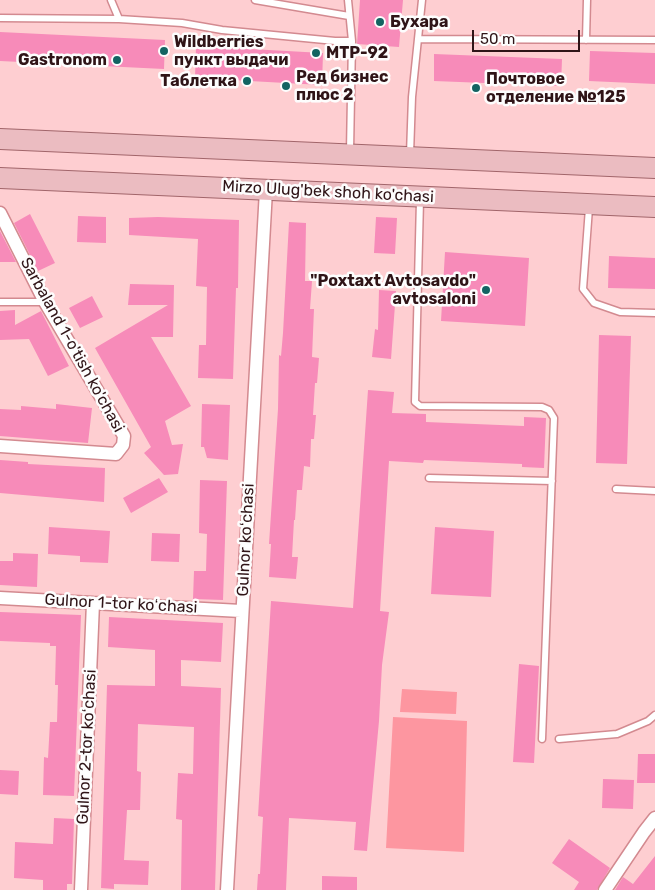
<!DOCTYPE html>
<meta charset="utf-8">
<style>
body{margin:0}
#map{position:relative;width:655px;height:890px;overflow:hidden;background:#feced1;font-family:Rubik,sans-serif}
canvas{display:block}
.scale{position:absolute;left:472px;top:30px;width:108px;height:22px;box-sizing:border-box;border:2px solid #2f1417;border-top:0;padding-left:6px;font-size:15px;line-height:18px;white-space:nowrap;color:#2f1417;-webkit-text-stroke:4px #fdfdfd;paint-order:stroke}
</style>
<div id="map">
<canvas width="655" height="890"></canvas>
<div class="scale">50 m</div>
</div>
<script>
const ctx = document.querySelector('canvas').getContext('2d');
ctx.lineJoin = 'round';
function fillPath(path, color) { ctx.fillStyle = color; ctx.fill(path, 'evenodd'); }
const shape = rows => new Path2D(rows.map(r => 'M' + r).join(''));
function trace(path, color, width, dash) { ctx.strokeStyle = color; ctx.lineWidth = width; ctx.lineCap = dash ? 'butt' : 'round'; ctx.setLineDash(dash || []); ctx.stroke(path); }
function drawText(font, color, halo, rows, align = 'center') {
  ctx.font = font + ' Rubik,sans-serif'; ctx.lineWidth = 5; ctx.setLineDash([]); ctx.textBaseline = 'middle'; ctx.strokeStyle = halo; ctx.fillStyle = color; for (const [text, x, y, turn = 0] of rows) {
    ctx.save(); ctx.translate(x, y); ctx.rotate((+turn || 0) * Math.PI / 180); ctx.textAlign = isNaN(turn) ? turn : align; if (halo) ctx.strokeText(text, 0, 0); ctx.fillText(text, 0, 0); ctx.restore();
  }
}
fillPath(shape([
 [402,689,457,692,456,714,400,712],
 [393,717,467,721,464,852,386,848]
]), '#fd96a0');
fillPath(shape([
 [360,0,403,0,399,47,357,44],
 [0,32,165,40,164,69,0,61],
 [196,46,323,53,322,85,195,78],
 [590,51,655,53,655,84,589,81],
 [434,54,562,59,561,86,434,81],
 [30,214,55,263,38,271,14,223],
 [78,216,106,217,106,243,77,242],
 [158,217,239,220,238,288,236,288,233,379,198,378,199,345,206,345,207,287,196,286,198,239,129,235,129,218],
 [376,217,397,218,395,254,374,253],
 [289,222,306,223,305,281,312,281,310,309,314,309,312,357,319,358,317,383,315,383,313,415,316,415,314,439,311,439,310,467,304,466,302,490,297,490,295,520,294,520,292,557,298,557,296,579,269,577,271,544,269,544,278,409,279,355,281,356,283,333],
 [0,231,16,262,0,262],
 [445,252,529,258,525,326,441,321],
 [609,256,655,258,655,289,608,288],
 [130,284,174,285,173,337,151,337,191,406,165,421,172,445,183,444,178,474,164,475,144,453,151,447,95,348,168,305,128,305],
 [379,290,396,291,391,359,372,357,375,329,378,330],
 [92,296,103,317,80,328,69,308],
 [15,310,15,325,41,311,69,366,48,376,29,339,0,340,0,311],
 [599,335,631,336,627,464,596,463],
 [368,390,394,392,392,413,426,414,426,422,524,426,524,417,546,418,544,468,522,467,522,464,424,460,423,463,389,461,380,611,389,612,382,665,379,721,367,851,354,850,356,822,289,818,286,890,257,890,258,874,260,874,263,817,258,816,271,601,353,608],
 [56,404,92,408,88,443,0,436,0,409,21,410,21,406,56,409],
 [202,404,230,405,228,460,207,458,204,447,201,447],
 [0,460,28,462,28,464,105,468,104,502,0,493],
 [159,478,168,492,131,513,123,498],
 [200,480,227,481,223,600,193,599,194,571,206,571,207,534,199,533],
 [49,527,110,531,108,563,80,562,80,556,48,554],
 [435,527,494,531,491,597,431,594],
 [152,533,180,534,179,562,151,561],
 [13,553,38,554,37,587,0,585,0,561,13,561],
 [0,612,81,615,74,796,43,795,44,757,48,758,50,722,57,722,58,685,55,685,56,646,50,646,50,643,0,641],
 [109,617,223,623,221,662,181,660,181,686,221,688,215,890,181,890,182,820,176,819,178,773,193,774,194,727,138,724,137,771,141,772,140,810,127,810,124,860,149,861,148,885,114,884,114,889,101,888,107,685,155,686,155,650,108,647],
 [519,664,539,666,534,763,513,762],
 [638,754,655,754,655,783,637,783],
 [0,770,19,771,18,795,0,794],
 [603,779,634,780,633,809,602,808],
 [54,818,74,819,72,884,67,884,67,890,43,890,43,880,14,878,15,842,53,844],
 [569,839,610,868,597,890,574,890,579,882,552,863],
 [655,856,655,890,615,890,623,877,633,884],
 [322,876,357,877,357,890,322,890]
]), '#f78bb9');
const lane = shape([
 [111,0,119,19],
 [255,0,349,16],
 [0,18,119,19,182,23,222,30,335,41,352,41,348,0],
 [419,39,655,40],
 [586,40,587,0],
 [350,151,352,41],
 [410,154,412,97,422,0],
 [420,200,415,402,420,406,542,407,549,410,554,418,542,739],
 [589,208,583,289,594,303,620,312,655,313],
 [0,302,45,302],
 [429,478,552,481],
 [616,489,655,491],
 [559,739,617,734,648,721,655,715]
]);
const street = shape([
 [0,213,45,302,124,436,123,445,116,454,0,446],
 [0,598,241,611],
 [81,890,93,603],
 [227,890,266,190],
 [605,890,644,832,655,818]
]);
const primary = shape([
 [0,139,655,168],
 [0,178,655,207]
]);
trace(lane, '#d38a90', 9);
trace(street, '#d38a90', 15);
trace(primary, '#a1656a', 22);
trace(lane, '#fff', 6);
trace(street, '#fff', 12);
trace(primary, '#ebbcc1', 20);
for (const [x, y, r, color] of [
 [380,22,5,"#136362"],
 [164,51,5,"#136362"],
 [316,53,5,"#136362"],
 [117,60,5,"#136362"],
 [247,81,5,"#136362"],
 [286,86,5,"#136362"],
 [476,88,5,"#136362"],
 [486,290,5,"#136362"]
]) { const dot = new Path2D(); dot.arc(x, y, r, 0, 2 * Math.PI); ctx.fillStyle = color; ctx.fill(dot); trace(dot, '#fdfdfd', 2); }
drawText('bold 16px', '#2f1417', '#fdfdfd', [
 ["Бухара",390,22],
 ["Wildberries",174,42],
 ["пункт выдачи",174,60],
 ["MTP-92",326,53],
 ["Gastronom",107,60,"right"],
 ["Ред бизнес",296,77],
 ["плюс 2",296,95],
 ["Почтовое",486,79],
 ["отделение №125",486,97],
 ["Таблетка",237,81,"right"],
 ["\"Poxtaxt Avtosavdo\"",476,281,"right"],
 ["avtosaloni",476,299,"right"]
], 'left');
drawText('16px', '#2f1417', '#fdfdfd', [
 ["Mirzo Ulug'bek shoh ko'chasi",328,192,3],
 ["Sarbaland 1-o'tish ko'chasi",72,345,61],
 ["Gulnor koʻchasi",246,540,-87],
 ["Gulnor 1-tor koʻchasi",121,604,3],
 ["Gulnor 2-tor koʻchasi",87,747,-87]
]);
</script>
